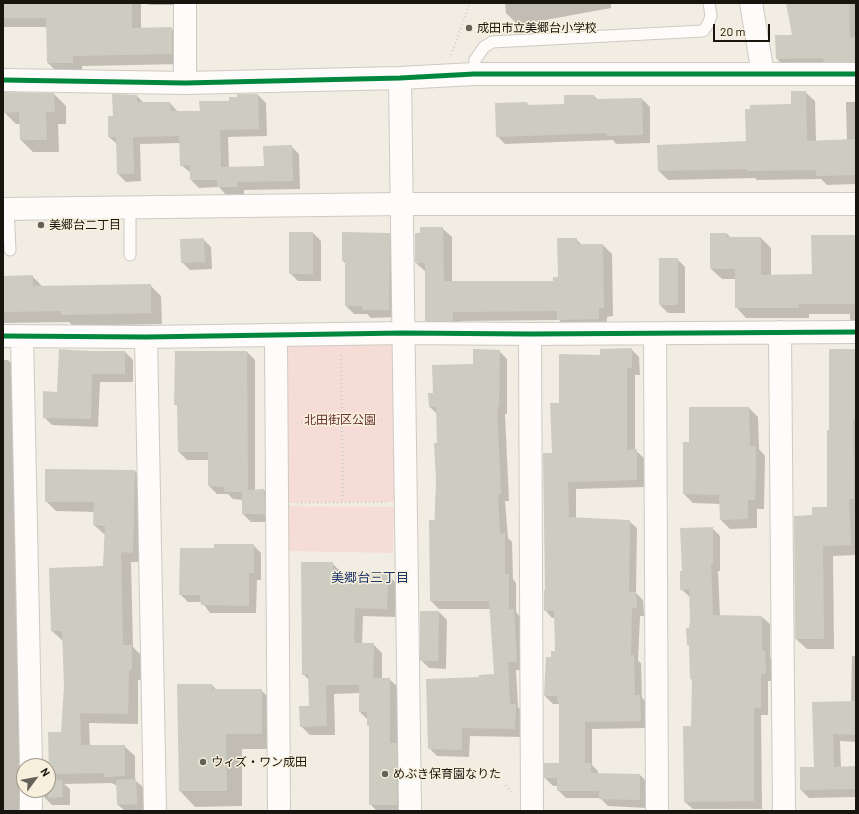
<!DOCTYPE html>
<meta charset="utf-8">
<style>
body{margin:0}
#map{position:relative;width:859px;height:814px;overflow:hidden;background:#f2ede3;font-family:Barlow,sans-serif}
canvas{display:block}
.frame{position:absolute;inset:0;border:4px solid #17150e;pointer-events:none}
.north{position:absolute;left:16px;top:758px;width:40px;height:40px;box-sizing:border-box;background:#f8f0dd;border:1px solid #9e988a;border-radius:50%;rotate:58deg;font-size:11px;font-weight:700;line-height:16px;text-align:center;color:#17150e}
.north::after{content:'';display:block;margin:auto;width:14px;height:18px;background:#646159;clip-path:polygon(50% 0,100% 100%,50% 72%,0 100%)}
.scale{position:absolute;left:713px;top:24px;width:57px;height:18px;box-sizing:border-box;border:2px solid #17150e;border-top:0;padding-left:5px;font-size:12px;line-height:14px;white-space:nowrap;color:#17150e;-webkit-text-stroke:3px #f8f0dd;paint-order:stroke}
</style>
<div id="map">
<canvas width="859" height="814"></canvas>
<div class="frame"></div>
<div class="north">N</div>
<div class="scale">20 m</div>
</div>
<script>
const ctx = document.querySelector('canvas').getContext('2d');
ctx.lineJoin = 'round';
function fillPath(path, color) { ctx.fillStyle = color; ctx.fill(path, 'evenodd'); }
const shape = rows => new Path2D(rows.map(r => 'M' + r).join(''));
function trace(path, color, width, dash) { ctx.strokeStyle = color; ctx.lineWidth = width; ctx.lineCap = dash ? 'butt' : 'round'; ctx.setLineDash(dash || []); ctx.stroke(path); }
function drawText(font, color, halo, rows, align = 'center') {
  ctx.font = font + ' Barlow,"Noto Sans JP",sans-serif'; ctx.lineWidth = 3; ctx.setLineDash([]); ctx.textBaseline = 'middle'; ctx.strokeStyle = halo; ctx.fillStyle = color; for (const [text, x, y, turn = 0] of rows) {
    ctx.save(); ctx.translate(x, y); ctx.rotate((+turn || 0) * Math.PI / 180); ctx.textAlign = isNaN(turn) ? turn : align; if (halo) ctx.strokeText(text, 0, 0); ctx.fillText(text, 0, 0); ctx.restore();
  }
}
fillPath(shape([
 [403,333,406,502,277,503,276,338],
 [288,506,394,507,393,553,288,551]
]), '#f6dcd7');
fillPath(shape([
 [3,3,141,3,141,29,171,28,181,38,182,64,82,66,82,72,58,73,48,63,47,27,3,27],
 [147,3,178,3,178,5,149,5],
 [505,3,611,3,611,8,518,25,506,13],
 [787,3,856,3,856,71,786,68,777,59,793,36],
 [805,92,815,101,816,141,847,140,846,102,856,102,856,184,827,185,821,179,757,180,755,178,668,180,659,171,747,142,792,105],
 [54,94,66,106,66,124,58,124,59,152,33,152,21,140,20,124,16,124,4,112],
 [258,95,266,103,267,136,228,137,229,168,265,167,291,146,299,154,300,189,244,190,244,194,226,195,219,187,199,188,191,180,191,173,181,165,180,143,140,144,141,181,126,182,118,174,117,144,109,137,114,117,137,96,144,103,170,103,178,112,201,112],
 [594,96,598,100,642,99,650,107,650,143,616,144,613,140,505,144,497,136,527,103,530,106,565,105],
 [442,228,452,237,452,282,554,282,559,278,576,239,582,245,603,245,612,254,613,316,607,317,607,328,568,329,559,320,461,321,462,330,436,330,426,320,426,272,416,263,421,234],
 [313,233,321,241,321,281,298,281,290,273],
 [389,234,397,242,397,317,371,318,367,314,354,314,346,306,346,264,343,261],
 [727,234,731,238,761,238,771,248,771,276,813,275,856,236,856,325,850,319,850,314,809,314,809,318,746,318,736,307,736,279,722,279,711,269],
 [203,239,211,247,212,269,190,270,182,262],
 [660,259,677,259,685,267,685,313,668,313,660,305],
 [3,276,32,276,43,287,150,285,161,296,162,324,73,326,69,322,3,323],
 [631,349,639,357,640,375,635,375,635,450,644,458,645,487,576,489,576,518,629,521,637,528,636,593,643,600,644,616,640,616,638,661,641,663,642,698,648,703,648,728,592,729,592,765,598,771,598,774,640,775,648,783,647,808,608,806,600,798,566,798,558,790,558,786,553,786,545,778,560,764,559,704,553,704,545,696,547,658,552,658,556,652,555,618,552,618,545,610,554,454,560,404,601,356],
 [60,350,125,352,133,360,133,382,100,382,98,427,52,425,44,417,58,393],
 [499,351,507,359,507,414,505,414,509,501,505,501,508,538,512,542,513,579,516,583,516,612,521,618,524,670,516,670,518,707,523,713,523,737,470,736,469,757,437,756,429,748,480,678,495,675,491,609,439,609,431,601,438,444,437,414,430,407,434,394,474,365],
 [856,351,856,555,833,556,834,649,807,649,796,639,813,516,828,508,830,431],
 [247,352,255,360,255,491,264,490,272,498,272,522,251,522,243,514,243,500,233,499,228,494,217,494,209,486,209,460,187,460,179,452,178,406,176,404],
 [3,360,8,360,17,368,21,782,24,784,23,811,3,811],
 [749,408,758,417,759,449,765,456,764,509,757,509,757,528,730,529,721,520,721,504,693,503,684,494],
 [135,471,145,481,142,562,131,562,133,647,142,656,142,680,138,680,138,724,89,723,90,746,124,746,135,756,135,780,144,788,145,811,125,811,118,805,118,786,111,783,64,784,70,789,70,805,52,805,44,797,44,790,48,790,48,782,58,782,50,774,62,733,65,686,63,641,52,631,104,567,105,535,94,525,95,512,56,511,46,501],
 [712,528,720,536,720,571,718,571,720,616,762,617,770,624,770,657,772,659,773,681,768,681,768,715,761,715,762,809,693,809,685,802,692,727,693,681,691,679,690,647,688,645,691,620,690,597,681,589,683,572],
 [253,545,261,553,261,580,257,580,256,613,210,613,202,602,188,602,180,594,215,549],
 [332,563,341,572,388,575,397,584,395,617,363,616,362,644,373,644,382,653,382,679,389,679,398,687,398,746,405,753,406,811,377,811,370,804,370,728,368,720,360,712,360,693,334,694,335,735,310,735,301,726,310,707,309,680,303,674],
 [439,612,447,620,446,669,429,668,421,660],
 [852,656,856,656,856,742,840,741,841,768,856,767,856,797,809,798,801,790,815,768,813,703,851,702],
 [212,685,217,690,261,690,277,706,278,749,242,749,242,806,195,807,180,791]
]), '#0003');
fillPath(shape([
 [3,3,132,3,132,28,172,27,172,54,73,56,73,63,47,63,46,18,3,18],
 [786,3,849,3,850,38,856,37,856,62,824,62,823,58,776,59,775,35,792,35],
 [791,91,806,91,807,141,856,139,856,175,816,176,816,170,747,171,747,169,658,171,657,145,746,141,745,109,750,109,750,105,791,104],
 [3,92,54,93,55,112,46,112,47,140,20,140,19,112,3,113],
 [112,94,137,95,137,102,170,102,171,111,200,111,199,101,229,101,229,97,237,97,237,94,258,94,259,129,220,130,221,167,264,166,263,146,292,145,293,181,237,182,237,187,217,187,217,180,190,180,190,165,180,166,179,136,133,137,134,174,117,174,116,137,108,137,108,116,113,116],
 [564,95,594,95,594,99,642,98,643,135,607,136,607,133,496,137,495,103,527,102,527,105,564,104],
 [420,227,443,227,444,281,553,281,553,277,558,277,557,238,577,238,577,244,603,244,604,308,599,308,599,319,557,320,557,311,453,312,453,321,425,321,425,263,415,263,415,233,420,233],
 [289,232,313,232,313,274,289,274],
 [342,232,390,233,389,310,362,310,362,306,345,306,345,261,342,261],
 [710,233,727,233,727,237,761,237,761,275,812,274,811,235,856,235,856,304,799,304,799,308,735,308,735,269,710,269],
 [204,238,205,262,181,263,180,239],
 [659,258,678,258,678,305,659,305],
 [33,275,33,286,151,284,151,313,61,315,61,311,3,312,3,276],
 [632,348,632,368,627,368,627,450,637,449,637,480,568,482,569,517,630,520,629,592,636,592,637,608,632,608,631,655,634,655,635,695,640,695,641,721,585,722,585,763,591,763,591,773,640,774,640,800,599,799,599,791,557,791,557,778,544,778,544,763,559,763,559,705,557,696,544,696,546,657,551,657,551,651,555,651,554,611,544,611,544,590,545,590,543,453,552,453,550,403,559,403,559,354,600,355,600,349],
 [59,349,83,351,125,351,125,374,92,374,91,419,43,418,43,391,57,392],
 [473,349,500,350,499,407,497,407,501,494,498,494,500,533,505,533,505,574,509,574,509,609,514,609,517,662,508,662,510,704,516,704,515,729,462,728,462,750,428,749,426,679,479,677,479,675,494,674,489,601,430,601,429,520,435,520,436,480,434,443,437,443,436,407,429,407,428,393,433,393,432,365,473,364],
 [829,349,856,349,856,419,853,419,854,499,849,499,851,545,823,546,824,639,795,639,794,516,812,515,812,507,827,507,827,430,829,430],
 [175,351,247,351,248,490,264,489,265,514,242,514,242,492,224,492,224,487,208,486,208,452,178,452,177,405,174,405],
 [689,407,749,407,750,446,756,446,756,470,755,500,748,500,748,519,720,520,719,495,683,494,683,442,689,442],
 [45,469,135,470,133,553,121,552,123,645,132,645,132,670,129,670,128,714,80,713,81,745,125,745,125,776,104,777,104,773,49,774,48,732,61,732,64,686,62,631,51,631,49,568,103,566,105,526,93,525,94,502,45,502],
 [713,527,713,564,711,564,713,615,762,616,762,651,765,650,766,674,761,674,761,708,754,708,754,801,684,802,683,726,691,726,692,679,690,679,689,645,687,645,686,628,689,628,690,620,689,589,680,590,680,571,682,571,680,528],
 [214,544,254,544,254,573,249,573,249,606,201,605,200,595,179,595,180,548,214,548],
 [301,562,333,562,333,571,388,574,387,609,355,608,354,643,374,643,373,678,390,678,390,743,397,743,397,805,369,805,369,726,367,726,367,712,359,712,359,685,326,685,327,726,300,727,299,706,309,706,308,674,302,675],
 [420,611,439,611,438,661,420,661],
 [177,684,212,684,212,689,262,689,262,734,226,734,227,791,179,791],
 [856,701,856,735,833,734,834,767,856,766,856,789,800,790,800,767,814,767,812,702],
 [136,779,137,804,117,805,116,780],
 [62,780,63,797,48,798,48,781]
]), '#ccccc1');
const service = shape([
 [474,74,475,60,484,47,492,42,703,31,708,24,711,16,709,3],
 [130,208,130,255],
 [8,209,10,250]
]);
const minor = shape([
 [751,3,763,74],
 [400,78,410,811],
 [3,80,185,83,400,78,474,74,856,74],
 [185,83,185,3],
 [780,332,784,811],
 [655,333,657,811],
 [530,334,532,811],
 [3,336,146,337,403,333,530,334,856,332],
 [22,336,31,766],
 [276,336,279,811],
 [146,337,155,811],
 [31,790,31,811]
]);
const tertiary = shape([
 [3,209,401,204,856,204]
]);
trace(service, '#cecac2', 13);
trace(minor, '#cecac2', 24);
trace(tertiary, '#cecac2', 24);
trace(shape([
 [451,55,470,3],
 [341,355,343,502],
 [297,423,384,420],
 [297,503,386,502],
 [506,785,511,792]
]), '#d2d0cd', 2.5, [1, 3]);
trace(service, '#fdfcfb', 11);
trace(minor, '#fdfcfb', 22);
trace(tertiary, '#fdfcfb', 22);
trace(shape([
 [3,80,185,83,400,78,474,74,856,74],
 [3,336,146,337,403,333,530,334,856,332]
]), '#00873e', 5);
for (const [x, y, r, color] of [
 [469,28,4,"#646159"],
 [41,225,4,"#646159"],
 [203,762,4,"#646159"],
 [385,774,4,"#646159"]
]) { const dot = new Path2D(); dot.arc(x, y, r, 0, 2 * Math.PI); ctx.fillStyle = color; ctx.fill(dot); trace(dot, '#f8f0dd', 1.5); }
drawText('12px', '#17150e', '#f8f0dd', [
 ["成田市立美郷台小学校",477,28],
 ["美郷台二丁目",49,225],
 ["ウィズ・ワン成田",211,762],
 ["めぶき保育園なりた",393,774]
], 'left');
drawText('12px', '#683133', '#f8f0dd', [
 ["北田街区公園",340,420]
]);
drawText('13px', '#1b346a', '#f8f0dd', [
 ["美郷台三丁目",370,578]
]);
</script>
